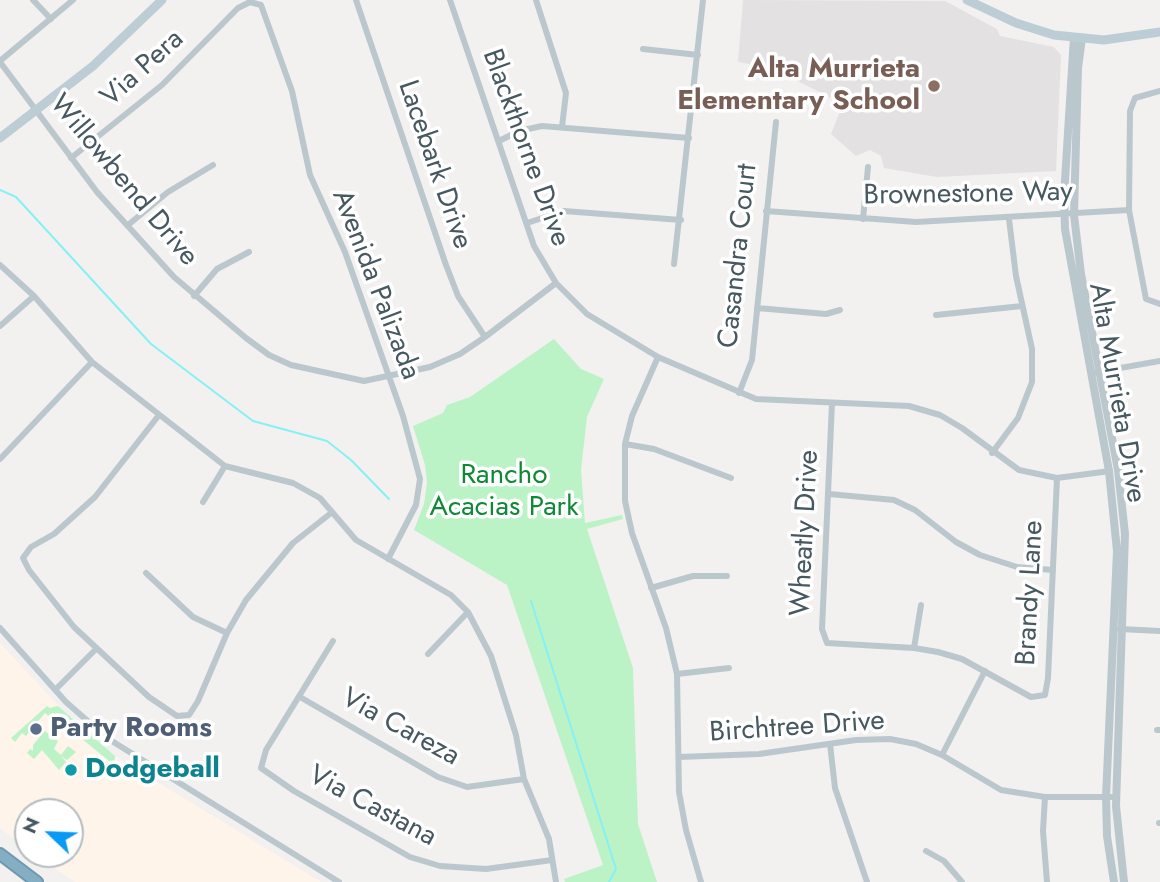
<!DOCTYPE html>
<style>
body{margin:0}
#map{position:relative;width:1160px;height:882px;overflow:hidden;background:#f3f0f0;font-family:Jost,sans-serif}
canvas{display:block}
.north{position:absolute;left:14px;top:798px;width:70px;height:70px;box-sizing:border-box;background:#fff;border:2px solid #b5bcbf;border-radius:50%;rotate:293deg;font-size:19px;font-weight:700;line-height:28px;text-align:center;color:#465860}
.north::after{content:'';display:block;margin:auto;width:24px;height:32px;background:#099af4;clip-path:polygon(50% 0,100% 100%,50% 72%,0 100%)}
</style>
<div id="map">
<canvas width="1160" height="882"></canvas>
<div class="north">N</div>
</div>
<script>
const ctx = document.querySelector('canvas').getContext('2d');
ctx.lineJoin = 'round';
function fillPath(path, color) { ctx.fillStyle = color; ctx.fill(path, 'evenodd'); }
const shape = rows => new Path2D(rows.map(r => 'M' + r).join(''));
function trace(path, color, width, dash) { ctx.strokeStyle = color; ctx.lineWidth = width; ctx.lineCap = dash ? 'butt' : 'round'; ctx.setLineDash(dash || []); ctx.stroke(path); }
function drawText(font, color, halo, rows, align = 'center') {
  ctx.font = font + ' Jost,sans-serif'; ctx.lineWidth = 7; ctx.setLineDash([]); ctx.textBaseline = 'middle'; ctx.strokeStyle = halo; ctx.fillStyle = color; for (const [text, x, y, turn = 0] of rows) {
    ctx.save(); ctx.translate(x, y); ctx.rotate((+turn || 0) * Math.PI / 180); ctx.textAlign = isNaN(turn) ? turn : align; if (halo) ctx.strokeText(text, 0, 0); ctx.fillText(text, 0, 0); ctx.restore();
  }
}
fillPath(shape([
 [0,643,71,719,115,756,321,882,75,882,34,854,70,854,70,812,28,812,28,850,0,828]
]), '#fef4e9');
fillPath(shape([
 [743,0,945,1,997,29,1000,36,1054,47,1061,55,1056,171,937,177,884,168,881,156,870,150,856,156,831,134,843,104,772,68,738,62]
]), '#e4e1e3');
fillPath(shape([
 [554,339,581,369,604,379,587,417,581,470,585,523,622,515,623,519,587,529,633,668,638,824,657,882,565,882,564,879,603,865,507,585,414,530,424,504,427,483,425,465,413,426,443,413,447,405,470,397],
 [47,706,50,708,58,706,115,756,114,765,60,721,57,723,45,713,26,736,22,733,15,742,11,738],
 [45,731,58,741,54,749,61,755,68,746,76,752,67,760,61,756,66,762,59,770,42,750,34,759,27,753,30,749,33,751,33,745]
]), '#bbf3c7');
trace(shape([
 [0,190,16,197,151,344,253,421,327,441,351,460,389,499],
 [531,601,616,869,609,882]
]), '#85f1f4', 2);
const motorway = shape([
 [0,854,37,882]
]);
trace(motorway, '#6f99af', 14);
trace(shape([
 [33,0,51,19],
 [356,0,446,265,458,296,485,337],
 [450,0,534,246,556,283,587,314,658,357,756,399,909,406,940,415,962,428,1019,470,1057,478,1110,471],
 [536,0,566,93,562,127],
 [643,49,698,55],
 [0,61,73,0],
 [0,62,97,192,174,277,246,338,269,355,291,365,364,381,430,367,460,354,485,337,556,283],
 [1160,91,1135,98,1130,111,1129,210,1146,299,1160,304],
 [499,141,519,131,542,126,689,138],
 [71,158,162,85,238,8,250,2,261,5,292,91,310,175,345,252,403,416,420,479,416,505,388,559],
 [766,211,916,222,1129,210],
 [863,219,868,167],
 [527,223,564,211,681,220],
 [128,225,168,192,213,165],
 [674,264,703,0],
 [0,265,34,296,92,362,225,466,293,483,320,498,356,540,451,595,468,612,491,656,516,735,524,779,549,839,556,882],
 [194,296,217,269,249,252],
 [757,308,826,314,840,310],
 [936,315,1022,306],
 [0,326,34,296],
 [658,357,632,416,625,444,625,501,632,533,666,628,677,674,679,792,686,830,701,882],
 [1092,373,1160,361],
 [739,393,752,360,776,122],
 [832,403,822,629,827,643,914,648,938,652,962,659,1031,697,1045,695,1048,678,1057,478],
 [159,415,95,497,54,534,31,547,23,558,29,570,74,627,149,697,177,716,189,715,198,701,227,633,246,600,293,543,331,513],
 [625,444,654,449,731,478],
 [992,453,1018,418,1032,382,1032,349,1016,276,1009,219],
 [0,459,92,362],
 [829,494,894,500,915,510,956,542,980,555,1017,567,1053,570],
 [203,502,225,466],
 [146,573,193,617,227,633],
 [651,588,693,576,727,576],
 [0,628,66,702,107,738,339,882],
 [1120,629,1160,631],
 [333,641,266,750,261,768,294,791,410,857,440,866,486,869,552,860],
 [914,648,921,605],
 [428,654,468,612],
 [677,674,729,668],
 [55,690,96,649],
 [300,697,438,777,467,787,524,779],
 [1157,730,1160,730],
 [830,744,835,788,867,882],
 [942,755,985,671],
 [679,757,759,754,856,740,890,739,916,744,942,755,1001,790,1045,797,1116,797],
 [1045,797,1043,831,1047,882],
 [1159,823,1160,823],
 [926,851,944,861,962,882]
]), '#bac8ce', 6);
trace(shape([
 [1074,37,1064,196,1065,229,1109,471,1117,551,1106,797,1107,836,1114,882],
 [1082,38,1078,68,1074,215,1081,274,1118,470,1125,534,1116,806,1124,882]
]), '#bac8ce', 8);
trace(shape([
 [967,0,1016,23,1054,35,1104,40,1160,32],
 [0,138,93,66,162,0]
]), '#bccdd5', 9);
trace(motorway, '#84aec3', 10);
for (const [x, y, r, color] of [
 [934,86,7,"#8d6e63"],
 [36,729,7,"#5c6f8a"],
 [71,770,7,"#0f9aa8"]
]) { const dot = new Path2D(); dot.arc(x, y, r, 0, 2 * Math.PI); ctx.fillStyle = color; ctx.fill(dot); trace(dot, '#fff', 2.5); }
drawText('28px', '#465860', '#fff', [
 ["Via Pera",143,69,-42],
 ["Blackthorne Drive",525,148,70],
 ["Lacebark Drive",434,165,71],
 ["Willowbend Drive",123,181,50],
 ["Brownestone Way",968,195,-1],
 ["Casandra Court",739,256,-84],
 ["Avenida Palizada",375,285,69],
 ["Alta Murrieta Drive",1116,393,80],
 ["Wheatly Drive",806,533,-87],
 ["Brandy Lane",1031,593,-87],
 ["Via Careza",400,728,29],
 ["Birchtree Drive",797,728,-4],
 ["Via Castana",372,807,28]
]);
drawText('bold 28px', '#785e54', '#fff', [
 ["Alta Murrieta",920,70],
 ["Elementary School",920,102]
], 'right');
drawText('28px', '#0f8936', '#fff', [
 ["Rancho",504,476],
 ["Acacias Park",504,508]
]);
drawText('bold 28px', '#4e5e75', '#fff', [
 ["Party Rooms",50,729]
], 'left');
drawText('bold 28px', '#0d838f', '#fff', [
 ["Dodgeball",85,770]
], 'left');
</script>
